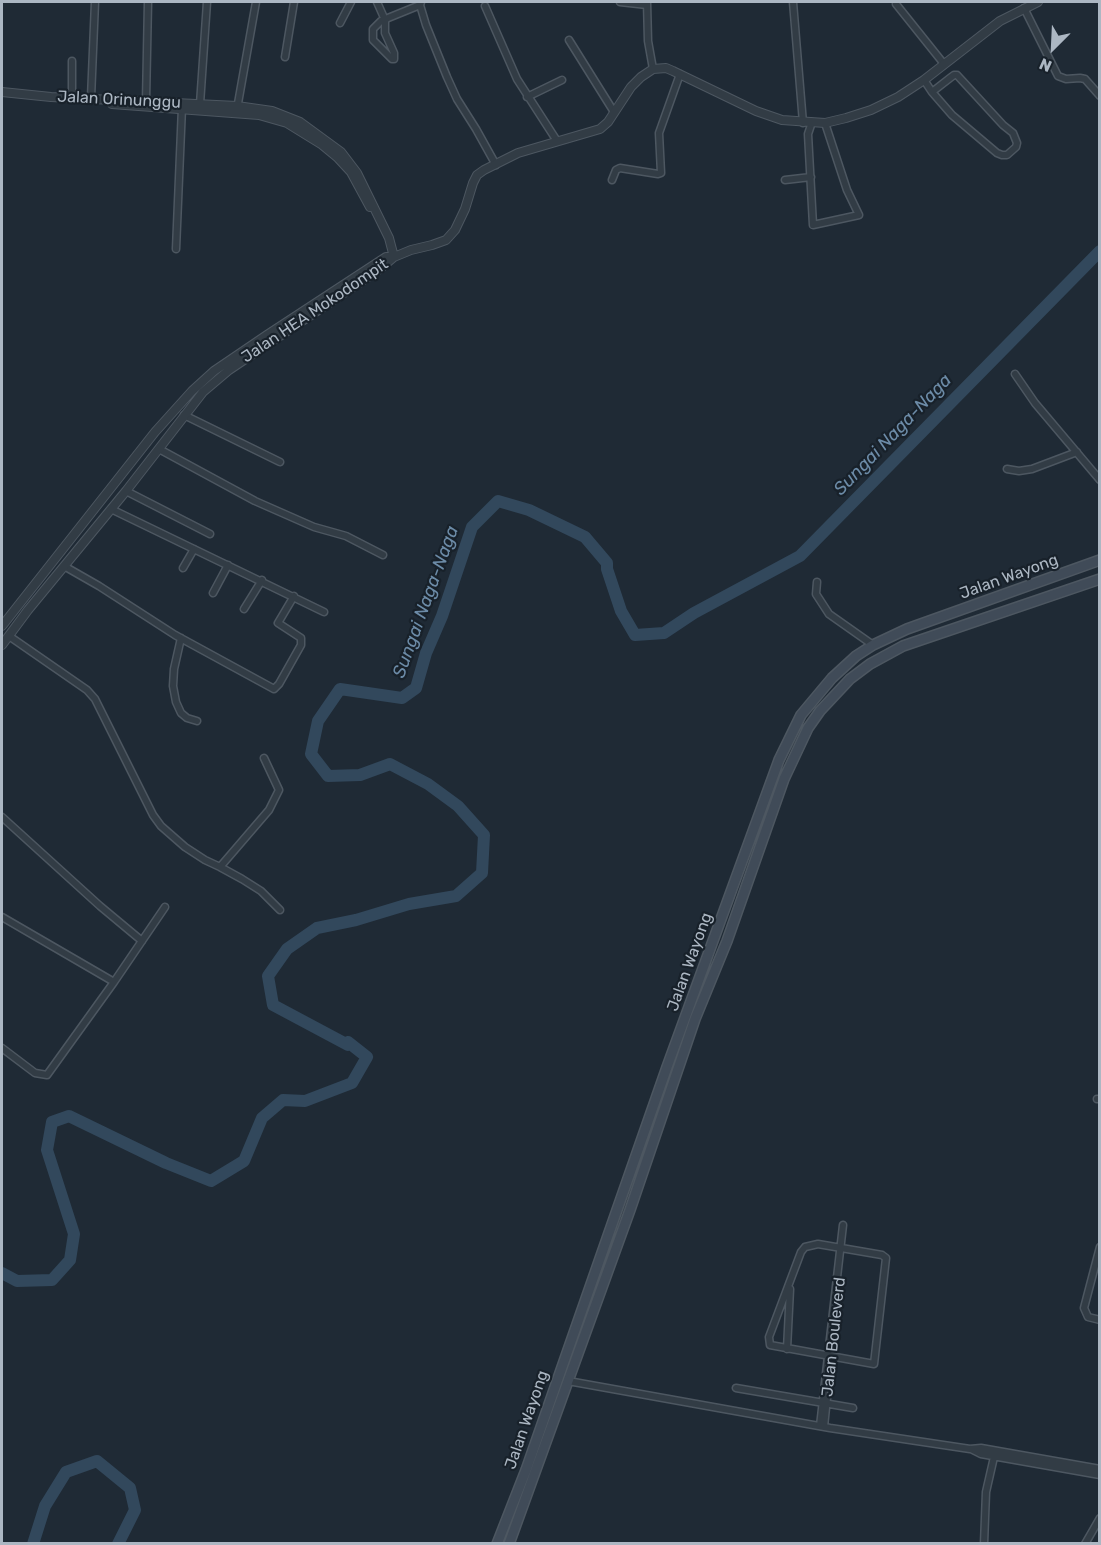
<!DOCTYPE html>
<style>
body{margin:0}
#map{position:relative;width:1101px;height:1545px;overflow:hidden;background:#1f2a35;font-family:Rubik,sans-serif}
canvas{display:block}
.frame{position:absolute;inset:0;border:3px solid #acb7c3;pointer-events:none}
.north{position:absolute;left:1023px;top:18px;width:60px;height:60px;-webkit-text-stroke:4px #18212a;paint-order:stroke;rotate:204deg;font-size:16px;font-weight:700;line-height:24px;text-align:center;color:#acb7c3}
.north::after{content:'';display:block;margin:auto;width:21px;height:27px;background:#acb7c3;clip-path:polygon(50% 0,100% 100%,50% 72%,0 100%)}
</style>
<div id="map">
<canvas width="1101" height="1545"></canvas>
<div class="frame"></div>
<div class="north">N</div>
</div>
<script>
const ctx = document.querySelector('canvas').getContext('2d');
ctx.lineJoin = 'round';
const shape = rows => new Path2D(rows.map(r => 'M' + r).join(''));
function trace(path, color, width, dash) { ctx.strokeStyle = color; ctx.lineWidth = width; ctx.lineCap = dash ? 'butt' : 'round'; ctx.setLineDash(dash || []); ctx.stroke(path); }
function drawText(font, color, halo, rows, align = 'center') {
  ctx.font = font + ' Rubik,sans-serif'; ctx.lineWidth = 4.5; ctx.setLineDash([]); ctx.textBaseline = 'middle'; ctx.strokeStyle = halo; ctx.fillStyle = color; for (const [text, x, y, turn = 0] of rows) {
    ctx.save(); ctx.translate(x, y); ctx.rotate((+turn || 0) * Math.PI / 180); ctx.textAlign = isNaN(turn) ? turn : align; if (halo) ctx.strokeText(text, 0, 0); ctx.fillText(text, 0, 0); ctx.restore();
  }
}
trace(shape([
 [2,1273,17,1281,52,1280,70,1260,74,1234,47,1150,52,1122,69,1116,166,1163,211,1181,244,1161,262,1118,283,1100,305,1101,352,1083,367,1057,348,1042,348,1045,273,1005,268,976,287,949,317,928,356,920,409,904,456,896,482,873,484,835,458,806,428,784,390,764,360,775,328,776,311,754,318,721,340,689,402,698,416,688,426,653,442,616,472,527,498,501,529,510,585,537,607,563,607,569,621,611,635,635,664,633,694,613,800,556,1100,251],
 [33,1544,45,1506,66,1472,97,1461,130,1488,135,1510,118,1544]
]), '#32485c', 12);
const minor = shape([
 [377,2,385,20,385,33,394,53,394,59,392,59,373,40,373,29,381,21,385,20,388,18,420,5],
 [421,2,420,5,426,25,447,77,457,99,476,129,496,165],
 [620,2,647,5],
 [647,2,648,41,653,69],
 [793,2,803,123],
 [896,4,944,64],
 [485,6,517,79,557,141],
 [1024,8,1058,76,1066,79,1080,78,1085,79,1100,96],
 [340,23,351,2],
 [569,40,614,112],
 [285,57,294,2],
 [924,80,932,92,952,115,997,153,1002,155,1007,155,1016,147,1017,143,1013,133,1003,125,957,75,954,75,950,78,932,92],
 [527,97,562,80],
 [72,98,72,61],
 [91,98,95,2],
 [146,101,148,2],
 [200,104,207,2],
 [237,109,256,2],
 [812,122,808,134,813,225,859,215,847,190,825,123],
 [612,180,616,170,620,168,658,174,661,173,659,133,680,74],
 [785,180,811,177],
 [176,249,182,107],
 [1015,374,1035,403,1100,480],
 [184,415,280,462],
 [159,449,255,501,314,527,346,536,383,555],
 [1007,469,1019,471,1032,469,1077,452],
 [126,491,210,534],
 [111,509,324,612],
 [64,566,99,586,175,635,274,689,279,684,301,645,301,638,278,623,294,596],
 [183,568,194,549],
 [817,582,816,594,829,614,873,645],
 [213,593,228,565],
 [244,609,262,580],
 [9,636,87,690,95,699,153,815,161,826,185,847,205,860,220,867,269,810,279,790,264,758],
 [181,638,174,669,173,686,176,702,181,713,187,718,197,721],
 [2,817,100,906,142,941],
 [220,867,242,879,261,891,280,910],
 [2,917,114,982],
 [2,1048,35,1073,47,1075,114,982,165,907],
 [1097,1099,1100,1099],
 [818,1244,882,1255,886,1258,874,1364,770,1345,769,1337,801,1252,805,1247,818,1244],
 [1100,1247,1084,1308,1088,1317,1100,1320],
 [787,1349,790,1289],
 [568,1381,830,1428,970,1449,981,1448,1100,1469],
 [736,1388,853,1408],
 [820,1426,843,1225],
 [824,1427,827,1398],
 [971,1449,981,1454,1100,1475],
 [984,1544,986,1492,994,1457],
 [1085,1544,1100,1518]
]);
const tertiary = shape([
 [2,92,51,97,237,106,272,111,300,122,341,152,357,173,389,238,394,257],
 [112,104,259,115,287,123,321,144,338,158,351,172,370,207],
 [2,626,155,432,192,391,214,371,267,335,386,257,394,257,411,250,432,245,446,240,455,230,465,209,473,183,477,175,484,170,518,153,600,129,608,122,631,87,641,77,653,69,666,68,673,71,756,111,782,120,825,123,846,118,871,110,898,97,924,80,1000,21,1038,2],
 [2,645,28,610,126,491,203,392,229,370,381,268,394,257]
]);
const secondary = shape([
 [497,1544,526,1470,667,1067,779,760,801,715,832,678,856,656,873,645,907,629,1100,560],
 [509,1544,630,1210,695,1019,727,941,784,779,808,728,820,711,850,679,870,664,903,646,1100,579]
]);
trace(minor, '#4d5761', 9);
trace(tertiary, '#4d5761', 10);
trace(secondary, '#4d5761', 12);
trace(minor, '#323c45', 6);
trace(tertiary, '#323c45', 8);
trace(secondary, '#404b58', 9);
drawText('16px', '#acb7c3', '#18212a', [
 ["Jalan Orinunggu",119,100,3],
 ["Jalan HEA Mokodompit",315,311,-34],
 ["Jalan Wayong",1009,577,-20],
 ["Jalan Wayong",690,962,-70],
 ["Jalan Bouleverd",834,1337,-84],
 ["Jalan Wayong",527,1420,-71]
]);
drawText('italic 18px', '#6c8ba7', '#18212a', [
 ["Sungai Naga-Naga",893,435,-46],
 ["Sungai Naga-Naga",426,602,-70]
]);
</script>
